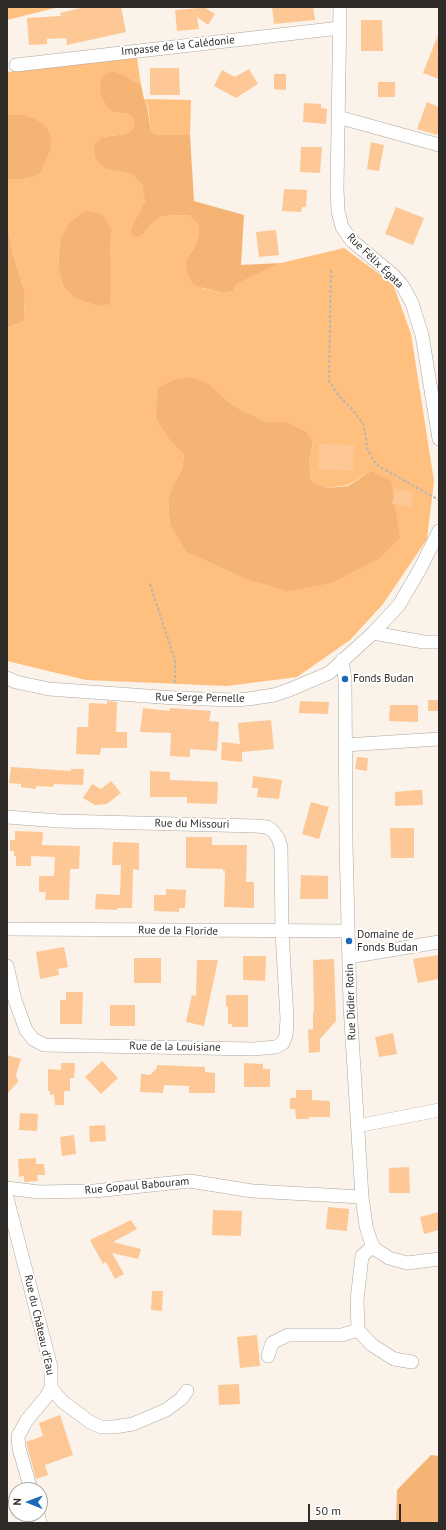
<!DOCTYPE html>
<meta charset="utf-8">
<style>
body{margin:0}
#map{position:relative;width:446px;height:1530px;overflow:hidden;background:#fbf2e9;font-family:"PT Sans",sans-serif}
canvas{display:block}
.frame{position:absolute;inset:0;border:8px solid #2e2b28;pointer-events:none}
.north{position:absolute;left:8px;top:1482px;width:40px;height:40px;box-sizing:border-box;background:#fff;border:1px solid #abaaa9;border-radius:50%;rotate:271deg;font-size:11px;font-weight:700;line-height:16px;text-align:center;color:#2e2b28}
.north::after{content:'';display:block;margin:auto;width:14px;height:18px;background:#1a69b7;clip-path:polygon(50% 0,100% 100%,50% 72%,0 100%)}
.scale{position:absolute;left:308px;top:1504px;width:93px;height:18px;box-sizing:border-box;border:2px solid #2e2b28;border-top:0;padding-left:5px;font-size:12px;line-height:14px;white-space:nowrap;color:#2e2b28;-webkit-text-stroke:3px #fff;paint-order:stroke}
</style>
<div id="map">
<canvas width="446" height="1530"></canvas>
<div class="frame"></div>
<div class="north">N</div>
<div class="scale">50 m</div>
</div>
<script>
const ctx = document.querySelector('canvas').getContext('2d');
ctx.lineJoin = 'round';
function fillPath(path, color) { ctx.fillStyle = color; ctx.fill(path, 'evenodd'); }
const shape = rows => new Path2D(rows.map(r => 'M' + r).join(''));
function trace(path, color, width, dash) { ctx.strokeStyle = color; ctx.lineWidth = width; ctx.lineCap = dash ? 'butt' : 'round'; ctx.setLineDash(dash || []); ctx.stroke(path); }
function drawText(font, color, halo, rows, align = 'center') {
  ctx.font = font + ' "PT Sans",sans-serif'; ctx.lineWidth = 4; ctx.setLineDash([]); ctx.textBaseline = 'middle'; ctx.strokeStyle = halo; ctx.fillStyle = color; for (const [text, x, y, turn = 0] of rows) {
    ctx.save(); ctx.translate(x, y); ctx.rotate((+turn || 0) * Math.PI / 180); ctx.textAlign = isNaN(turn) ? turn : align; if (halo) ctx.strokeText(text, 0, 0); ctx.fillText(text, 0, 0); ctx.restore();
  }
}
fillPath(shape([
 [7,7,59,7,7,20],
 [137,58,141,85,124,75,115,112,127,114,132,117,134,122,133,128,126,134,102,137,107,169,131,174,143,186,145,194,144,233,151,224,162,216,189,215,198,225,199,233,196,244,191,252,202,288,223,293,233,291,237,284,281,263,344,248,393,284,411,334,434,481,427,539,383,604,350,640,297,677,227,686,86,680,7,661,7,328,24,321,25,292,14,258,7,224,7,179,23,179,33,177,41,173,51,149,51,138,21,115,7,115,7,72],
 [111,228,111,256,98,306,74,298,63,286,58,267,60,241],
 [226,400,241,410,267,422,286,422,313,442,309,461,311,481,327,488,348,485,371,471,243,578,186,552,170,525,168,500,173,485,182,469,184,455,172,443],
 [144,99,191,100,190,135,157,135,151,132,148,106]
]), '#ffbf7f');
fillPath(shape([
 [111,71,124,75,141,85,144,99,147,106,151,132,157,135,190,135,194,201,244,215,241,265,281,263,237,284,233,291,223,293,196,286,193,284,187,272,186,261,196,244,199,233,198,225,189,215,162,216,151,224,144,233,140,236,133,236,131,229,145,202,143,186,131,174,107,169,102,165,96,160,94,151,94,145,102,137,126,134,133,128,134,122,132,117,127,114,115,112,108,108,101,95,100,87,101,78],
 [7,115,21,115,33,118,47,127,51,138,51,149,41,173,33,177,23,179,7,179],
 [86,211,101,214,111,228,110,304,98,306,74,298,63,286,58,267,60,241,69,223],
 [7,224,14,258,25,292,24,321,7,328],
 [189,377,207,383,226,400,241,410,267,422,286,422,306,432,313,442,309,461,311,481,327,488,348,486,371,471,391,481,400,538,380,558,332,583,288,591,243,578,186,552,170,525,168,500,173,485,182,469,184,455,172,443,156,418,158,388,176,379],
 [431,1455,439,1456,439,1523,396,1523,397,1490]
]), '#f5b473');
fillPath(shape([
 [85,7,121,7,126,32,67,45,66,38,47,39,47,44,29,45,27,18,61,16,60,13],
 [201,7,204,7,215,14,208,25,197,17,199,29,177,31,175,10,200,8],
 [272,7,313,7,315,20,274,24],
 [361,20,382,20,383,51,361,51],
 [438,35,439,35,439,79,423,73],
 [150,68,179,68,180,95,150,95],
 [249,69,258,84,236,98,214,86,222,70,235,77],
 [274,74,286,74,286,90,274,89],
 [378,82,395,82,395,97,378,97],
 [427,102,439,107,439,129,437,135,417,129],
 [304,103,321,104,321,108,327,109,326,124,303,122],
 [371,142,384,145,379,171,367,169],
 [301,147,322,147,320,173,300,172],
 [284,189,307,190,306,207,302,207,301,212,282,211],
 [396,207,424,218,413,245,385,234],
 [276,230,279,255,259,257,256,232],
 [319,444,354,445,353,471,318,469],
 [395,489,414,493,411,507,392,504],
 [428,700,439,700,439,711,428,711],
 [107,701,117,702,116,732,127,732,127,748,101,748,100,755,76,754,77,727,88,727,89,703,107,704],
 [300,701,329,702,328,714,299,713],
 [390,705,418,705,418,722,389,721],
 [143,708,169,711,170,708,211,711,209,721,219,722,217,751,190,749,190,757,170,756,171,733,140,732],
 [271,720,274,749,242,752,242,762,221,760,222,742,240,744,238,723],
 [357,757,368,758,367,771,355,769],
 [11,767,71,771,71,769,84,769,83,785,54,784,53,787,36,786,36,789,21,787,21,784,9,783],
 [150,771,170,772,170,780,218,782,217,804,187,803,187,797,150,797],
 [253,776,282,780,279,799,257,797,258,788,252,788],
 [111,781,121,793,107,804,95,805,83,798,92,784,101,789],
 [416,790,422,790,423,805,395,806,395,792],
 [311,802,329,807,319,839,302,834],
 [390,828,414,828,414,858,391,858],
 [15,831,43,832,42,845,80,846,79,869,70,869,69,900,45,900,46,892,39,892,39,876,54,876,55,857,31,856,31,866,16,866,16,856,14,856,14,851,10,851,10,840,15,840],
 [186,837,212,837,212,845,247,845,246,882,254,882,254,908,224,907,225,871,223,871,223,869,186,868],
 [113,842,139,843,139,870,133,869,132,908,117,908,117,910,95,909,96,894,120,895,121,865,112,865],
 [301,875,328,876,328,899,300,899],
 [166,889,186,890,185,908,179,908,179,912,154,911,154,895,166,895],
 [64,947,68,967,58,969,59,975,40,979,36,952],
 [438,955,439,979,418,983,413,959],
 [243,956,266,956,265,981,243,980],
 [134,958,161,958,161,983,134,983],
 [334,959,336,1021,320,1039,320,1052,309,1053,308,1030,313,1029,313,1011,314,1011,313,960],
 [197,960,218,960,204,1026,186,1022,192,995,196,996],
 [66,992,83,992,82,1024,60,1024,60,1000,66,1000],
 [226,995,248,995,248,1027,232,1027,232,1024,228,1024,228,1007,226,1007],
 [110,1005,135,1005,135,1026,110,1026],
 [393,1033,397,1054,379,1057,375,1037],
 [7,1055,21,1059,16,1075,18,1082,7,1094],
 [102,1061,118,1078,101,1094,85,1077],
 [61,1063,75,1063,74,1078,70,1078,70,1091,64,1091,64,1105,55,1105,54,1094,50,1095,50,1091,48,1091,48,1069,61,1070],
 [244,1063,263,1064,263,1069,270,1069,270,1087,244,1087],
 [157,1065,205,1067,205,1072,215,1073,215,1093,189,1093,189,1086,164,1085,163,1093,140,1092,141,1074,150,1075,157,1068],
 [296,1090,312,1090,312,1100,330,1101,330,1117,309,1117,309,1119,296,1119,295,1109,290,1109,290,1098,296,1098],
 [20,1113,38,1114,37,1131,19,1130],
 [105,1125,106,1141,90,1142,89,1126],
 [74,1135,76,1154,62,1156,60,1137],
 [36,1158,36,1164,44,1164,45,1175,37,1175,38,1181,24,1182,24,1176,19,1177,18,1159],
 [409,1167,410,1193,389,1193,389,1168],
 [328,1207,349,1209,347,1231,326,1229],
 [213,1210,242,1211,241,1236,212,1235],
 [439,1212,439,1230,424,1234,420,1217],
 [131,1220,137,1229,113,1242,141,1249,138,1259,112,1253,124,1274,115,1279,106,1262,103,1264,90,1240],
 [152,1291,163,1291,162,1311,151,1310],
 [257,1335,260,1366,240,1368,237,1337],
 [239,1384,240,1404,219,1405,218,1385],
 [60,1415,73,1455,45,1465,48,1475,36,1479,26,1442,43,1436,39,1423]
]), '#fdc895');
const minor = shape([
 [340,7,337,188,338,211,342,227,351,240,393,275,402,285,412,303,422,335,439,439],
 [16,65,340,28],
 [338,117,439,145],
 [373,633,424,642,439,642],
 [342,660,345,679,346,844,350,1005,362,1197,366,1226,371,1242,375,1249,389,1258,407,1263,439,1259],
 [7,678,16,682,49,689,175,698,234,700,248,699,274,695,289,690,329,673,373,633,399,605,420,569,439,531],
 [345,745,439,739],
 [7,817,59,821,256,826,267,827,273,831,278,838,281,847,282,932,287,1019,286,1035,283,1043,276,1047,253,1049,44,1045,33,1039,26,1030,15,1000,7,966],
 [7,929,348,931],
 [349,957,439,942],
 [357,1126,439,1110],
 [7,1188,39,1192,94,1191,190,1181,252,1191,362,1197],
 [7,1198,51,1367,51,1388,46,1397,27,1420,18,1436,19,1448,31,1490],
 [358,1330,372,1345,394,1359,412,1362],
 [268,1356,272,1343,288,1335,342,1335,358,1330,357,1300,362,1256,373,1246],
 [51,1388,63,1402,90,1422,101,1427,114,1427,133,1424,166,1410,181,1399,187,1391],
 [38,1514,40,1523]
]);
trace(minor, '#aea69e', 14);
trace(shape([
 [331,270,329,381,339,396,351,408,364,425,367,448,373,460,380,467,439,500],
 [150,584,175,660,175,685]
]), '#bcb5ae', 2, [3, 2]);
trace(minor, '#fff', 13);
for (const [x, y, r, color] of [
 [345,679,4,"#1a69b7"],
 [349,941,4,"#1a69b7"]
]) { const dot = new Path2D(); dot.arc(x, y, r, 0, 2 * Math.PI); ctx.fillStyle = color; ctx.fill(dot); trace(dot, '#fff', 1.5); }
drawText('11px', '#2e2b28', '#fff', [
 ["Impasse de la Calédonie",178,46,-6],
 ["Rue Félix Égata",375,261,44],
 ["Rue Serge Pernelle",200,698,1],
 ["Rue du Missouri",192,824,1],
 ["Rue de la Floride",178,931,1],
 ["Rue Didier Rotin",351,1002,-92],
 ["Rue de la Louisiane",175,1047,1],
 ["Rue Gopaul Babouram",137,1186,-5],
 ["Rue du Château d'Eau",39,1325,77]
]);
drawText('11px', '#2e2b28', '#fff', [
 ["Fonds Budan",353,679],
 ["Domaine de",357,935],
 ["Fonds Budan",357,948]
], 'left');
</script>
